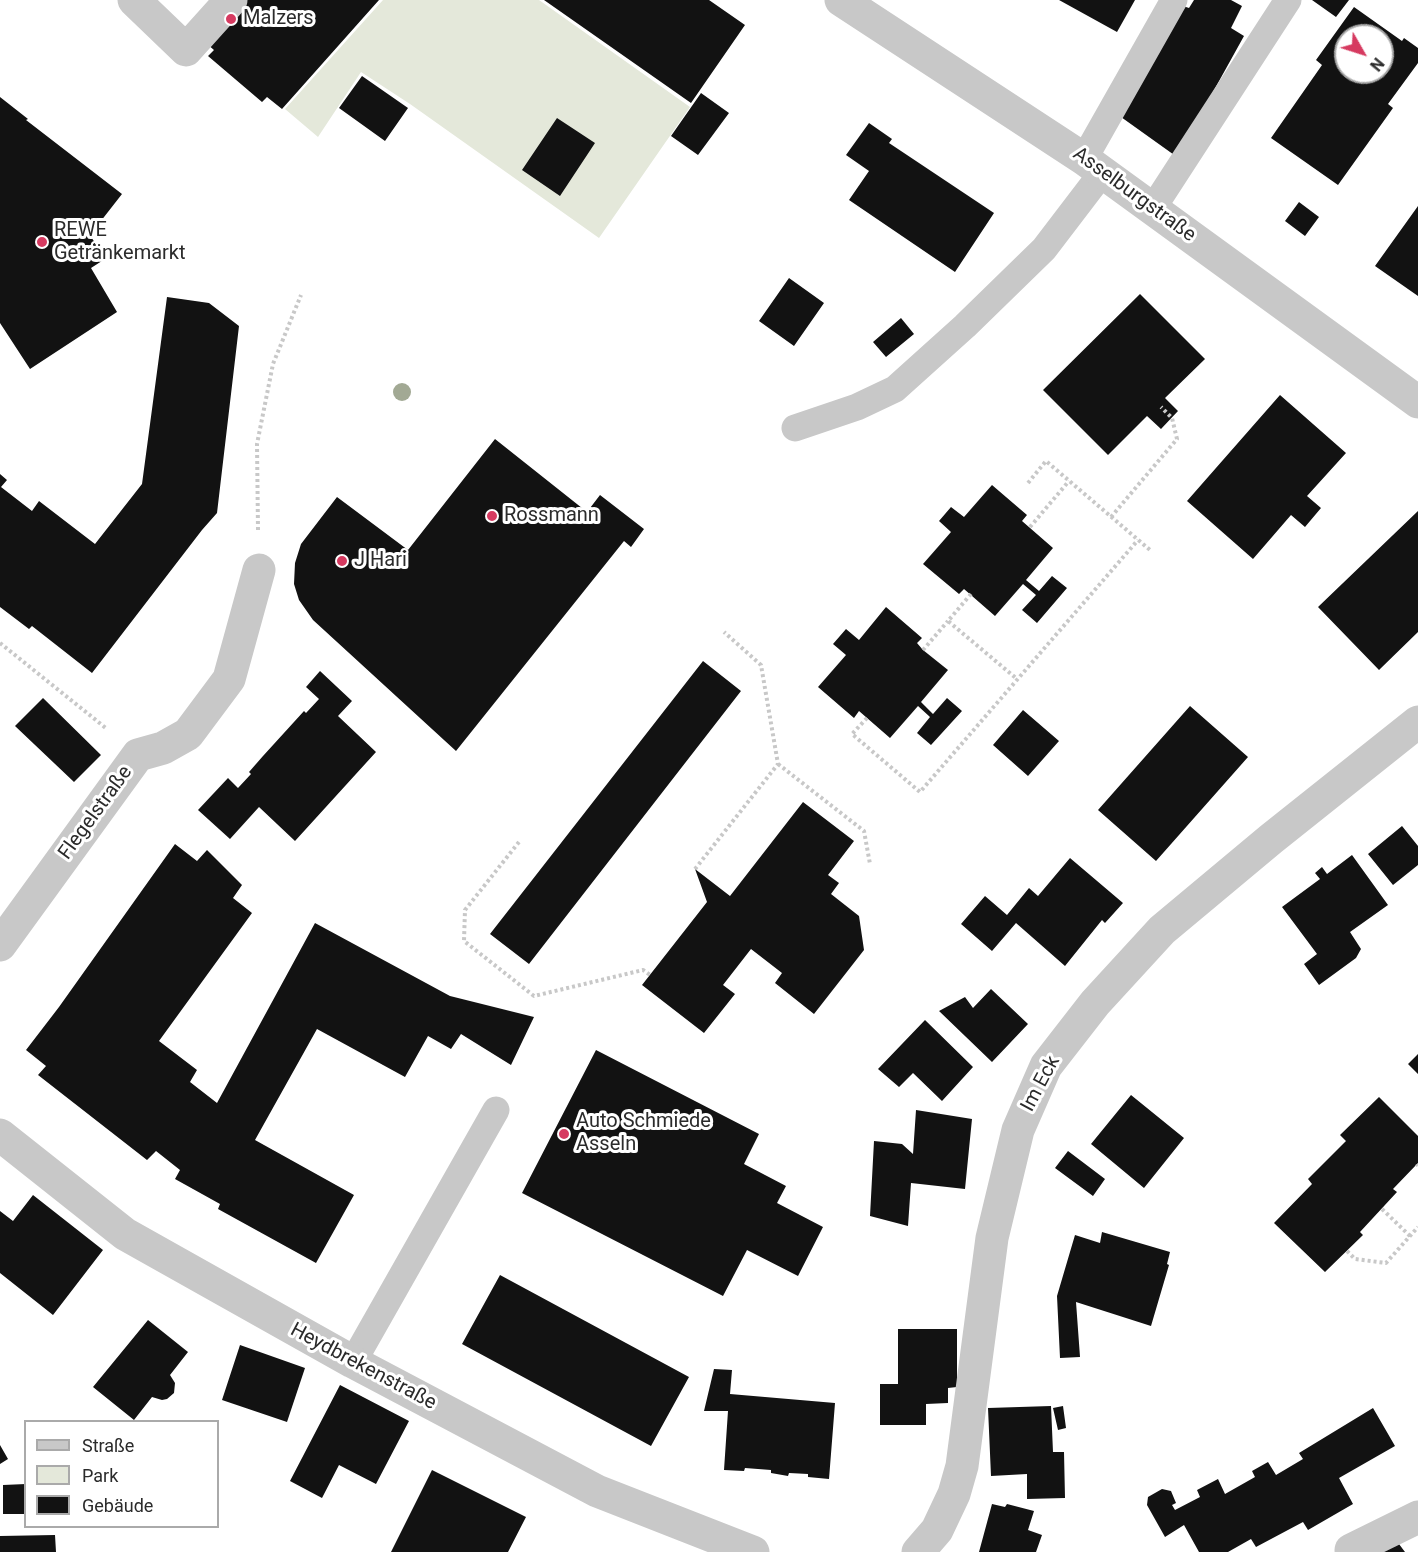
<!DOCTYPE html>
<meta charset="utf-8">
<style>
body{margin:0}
#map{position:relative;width:1418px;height:1552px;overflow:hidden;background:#fff;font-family:Roboto,sans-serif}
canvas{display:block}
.legend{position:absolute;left:24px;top:1420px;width:195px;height:108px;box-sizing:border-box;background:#fff;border:2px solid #aaa;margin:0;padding:8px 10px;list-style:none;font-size:18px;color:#2b2b2b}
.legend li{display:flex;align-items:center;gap:12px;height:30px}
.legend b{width:30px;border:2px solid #aaa}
.north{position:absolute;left:1334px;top:24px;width:60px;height:60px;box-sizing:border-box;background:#fff;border:2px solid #aaa;border-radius:50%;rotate:129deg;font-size:16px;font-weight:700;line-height:24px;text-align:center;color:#2b2b2b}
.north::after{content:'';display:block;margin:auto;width:21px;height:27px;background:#d63a60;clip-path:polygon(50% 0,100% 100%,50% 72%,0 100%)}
</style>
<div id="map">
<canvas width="1418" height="1552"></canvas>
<ul class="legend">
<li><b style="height:8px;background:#c8c8c8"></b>Straße</li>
<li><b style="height:16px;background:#e4e8da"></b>Park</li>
<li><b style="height:16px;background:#121212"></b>Gebäude</li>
</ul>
<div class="north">N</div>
</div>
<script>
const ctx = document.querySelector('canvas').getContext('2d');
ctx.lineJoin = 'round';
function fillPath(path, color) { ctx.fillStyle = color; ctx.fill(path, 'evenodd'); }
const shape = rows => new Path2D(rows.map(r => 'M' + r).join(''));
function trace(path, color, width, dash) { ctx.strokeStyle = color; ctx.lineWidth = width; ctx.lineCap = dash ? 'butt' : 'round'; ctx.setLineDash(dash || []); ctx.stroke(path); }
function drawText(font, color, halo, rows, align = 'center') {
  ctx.font = font + ' Roboto,sans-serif'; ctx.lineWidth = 6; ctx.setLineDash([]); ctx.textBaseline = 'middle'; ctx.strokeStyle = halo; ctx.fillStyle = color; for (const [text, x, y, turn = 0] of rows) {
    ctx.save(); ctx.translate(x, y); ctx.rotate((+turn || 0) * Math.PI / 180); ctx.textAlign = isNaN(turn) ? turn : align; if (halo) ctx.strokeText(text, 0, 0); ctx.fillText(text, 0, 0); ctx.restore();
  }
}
fillPath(shape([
 [383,0,539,0,690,107,599,238,410,104,361,72,318,137,285,109]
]), '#e4e8da');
fillPath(shape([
 [234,0,379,0,282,109,267,97,262,102,208,56,214,50,200,38],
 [544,0,709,0,745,25,691,103],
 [1059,0,1135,0,1117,32],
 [1194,0,1231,0,1242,6,1231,28,1244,36,1177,157,1121,117,1183,6,1189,8],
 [1312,0,1349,0,1336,17],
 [1354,7,1402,41,1404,38,1418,48,1418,63,1388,104,1393,108,1338,185,1271,138,1322,65,1316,60],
 [1346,36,1382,36,1382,72,1346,72],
 [362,76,408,108,385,141,339,108],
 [701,93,729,113,698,155,671,136],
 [0,97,28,119,26,120,122,194,90,235,105,259,91,268,117,312,30,369,0,323],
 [557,118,595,143,560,196,522,170],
 [869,123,892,139,889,143,994,213,955,272,849,200,869,171,846,155],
 [1299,202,1319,217,1305,236,1285,221],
 [1418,206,1418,296,1375,266],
 [789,278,824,303,794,346,759,321],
 [1140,294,1205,359,1165,398,1178,411,1161,429,1147,416,1108,455,1043,390],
 [167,297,209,303,239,326,217,513,202,530,92,673,32,626,29,629,0,607,0,474,7,480,1,487,32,511,39,501,95,544,142,484],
 [901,318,914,334,886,357,873,342],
 [1280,395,1346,453,1307,496,1321,508,1305,527,1291,515,1253,559,1187,501],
 [495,439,587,512,600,495,644,529,631,547,624,541,456,751,313,620,299,600,294,584,295,563,301,544,337,497,408,550],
 [992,485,1027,515,1022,521,1053,548,1026,580,1039,591,1052,576,1067,588,1037,623,1022,610,1036,595,1023,584,995,616,964,589,959,594,923,564,951,532,939,521,951,507,964,517],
 [1418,511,1418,632,1379,670,1318,607],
 [886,607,922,638,917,643,923,650,948,670,921,702,933,714,947,698,962,711,931,745,917,733,930,717,918,706,890,738,859,711,854,718,818,687,846,655,833,644,846,629,859,640],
 [703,661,741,691,529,964,490,934],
 [320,671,352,701,338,716,376,752,295,841,259,807,230,839,198,810,228,778,238,788,251,774,249,772,263,756,304,711,306,713,319,699,306,687],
 [43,698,101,755,74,782,15,726],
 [1190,706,1248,757,1156,861,1098,810],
 [1023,710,1059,741,1028,776,993,745],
 [803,802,854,841,828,875,839,883,831,894,859,916,864,950,814,1014,775,983,782,973,751,949,723,985,735,994,704,1033,642,985,707,902,695,869,730,896],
 [1402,826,1418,846,1418,865,1393,885,1368,854],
 [175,844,197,861,207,850,242,885,233,898,252,913,159,1041,197,1070,190,1082,217,1103,315,923,450,996,534,1017,511,1065,461,1034,451,1049,428,1036,405,1077,317,1029,255,1140,354,1195,316,1263,218,1209,220,1204,175,1179,180,1170,156,1151,147,1160,38,1075,46,1066,26,1050,59,1007],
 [1352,855,1388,905,1350,932,1361,949,1356,958,1319,985,1304,964,1317,954,1282,907,1320,879,1315,873,1322,867,1327,874],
 [1070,858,1123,903,1105,923,1102,920,1065,966,1016,923,992,951,961,924,985,896,1007,915,1029,888,1038,896],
 [991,989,1028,1024,992,1062,939,1011,965,997,973,1008],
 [925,1020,973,1067,942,1101,913,1073,899,1087,878,1069],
 [596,1050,759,1134,744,1164,786,1186,777,1203,823,1227,798,1276,747,1250,723,1296,522,1193],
 [1418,1054,1418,1074,1408,1064],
 [1131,1095,1184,1138,1144,1188,1091,1144],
 [1379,1097,1418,1136,1418,1163,1393,1189,1397,1192,1360,1232,1363,1235,1325,1272,1274,1223,1312,1184,1308,1179,1346,1141,1340,1135],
 [916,1110,972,1119,965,1189,911,1183,908,1226,870,1216,874,1141,902,1144,913,1154],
 [1068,1151,1105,1179,1093,1196,1055,1168],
 [33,1195,103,1250,53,1315,0,1273,0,1211,13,1221],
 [1102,1232,1170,1252,1167,1264,1169,1265,1151,1326,1076,1302,1080,1357,1060,1358,1057,1296,1075,1235,1100,1243],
 [500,1275,689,1377,651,1446,462,1344],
 [148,1320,188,1352,170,1375,175,1383,174,1393,167,1399,162,1400,152,1397,134,1420,93,1387],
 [898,1329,957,1329,957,1377,963,1377,957,1387,948,1388,948,1403,926,1404,926,1425,880,1425,880,1384,898,1384],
 [240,1345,305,1368,287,1422,222,1400],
 [714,1369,732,1370,730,1394,835,1403,829,1479,808,1477,808,1474,789,1473,788,1476,771,1473,771,1470,745,1468,744,1471,724,1470,728,1411,704,1411],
 [340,1385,409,1421,376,1484,339,1465,322,1498,290,1481],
 [1051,1406,1053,1452,1064,1452,1065,1498,1027,1499,1027,1474,991,1476,988,1408],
 [1063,1406,1066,1428,1058,1430,1053,1408],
 [1373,1408,1395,1446,1339,1478,1353,1504,1308,1530,1303,1522,1256,1547,1251,1539,1228,1552,1199,1552,1184,1525,1165,1537,1147,1505,1148,1497,1162,1489,1171,1491,1176,1503,1172,1505,1175,1510,1200,1497,1197,1490,1218,1479,1225,1494,1255,1477,1252,1471,1268,1462,1276,1475,1303,1459,1299,1453],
 [0,1445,8,1459,0,1464],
 [432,1470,526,1517,508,1552,391,1552],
 [26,1484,26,1514,3,1514,3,1485],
 [992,1504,1005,1507,1007,1504,1034,1511,1028,1530,1042,1535,1036,1552,979,1552],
 [55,1535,56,1552,0,1552,0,1536],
 [1396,1540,1405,1552,1381,1552]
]), '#121212');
trace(shape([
 [1028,483,1046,461,1150,550],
 [1111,517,1177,439,1172,418,1161,407],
 [1030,527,1069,481],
 [258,530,257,444,273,364,301,295],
 [971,594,948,621,1017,679],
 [0,643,107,729],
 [923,650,948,621],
 [867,718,852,734,920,792,1138,540],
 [778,764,864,831,870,864],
 [519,842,465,910,464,941,534,996,643,970,650,975],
 [695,869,778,764,761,665,724,632],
 [1417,1164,1418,1166],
 [1382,1209,1410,1236],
 [1347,1251,1355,1259,1386,1263,1418,1227]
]), '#c8c8c8', 4, [3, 3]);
trace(shape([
 [1084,159,1174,0],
 [1153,208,1288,0],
 [795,428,857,407,895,389,965,326,1044,249,1102,173],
 [353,1362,496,1110]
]), '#c8c8c8', 27);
trace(shape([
 [134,0,186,50,231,0]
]), '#c8c8c8', 33);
trace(shape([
 [841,0,1084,159,1418,402],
 [0,945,138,755,163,748,188,734,229,679,259,570],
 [0,1135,125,1234,353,1362,597,1491,753,1552],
 [1351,1550,1418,1517],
 [918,1552,937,1530,954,1494,962,1466,992,1238,1018,1130,1046,1066,1095,1003,1162,930,1271,839,1418,722]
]), '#c8c8c8', 33);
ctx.fillStyle = '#a2a994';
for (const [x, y] of [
 [402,392]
]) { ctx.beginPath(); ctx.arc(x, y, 9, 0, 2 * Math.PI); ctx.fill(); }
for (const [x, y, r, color] of [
 [231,19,6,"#d63a60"],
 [42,242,6,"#d63a60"],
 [492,516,6,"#d63a60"],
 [342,561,6,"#d63a60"],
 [564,1134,6,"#d63a60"]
]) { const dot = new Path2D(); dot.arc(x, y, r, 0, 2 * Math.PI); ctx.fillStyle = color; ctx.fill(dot); trace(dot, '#fff', 2); }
drawText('20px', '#2b2b2b', '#fff', [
 ["Malzers",243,19],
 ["REWE",54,231],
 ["Getränkemarkt",54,254],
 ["Rossmann",504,516],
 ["J Hari",354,561],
 ["Auto Schmiede",576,1122],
 ["Asseln",576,1145]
], 'left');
drawText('20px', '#2b2b2b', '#fff', [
 ["Asselburgstraße",1134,195,36],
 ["Flegelstraße",96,813,-54],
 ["Im Eck",1041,1084,-62],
 ["Heydbrekenstraße",363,1367,28]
]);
</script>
